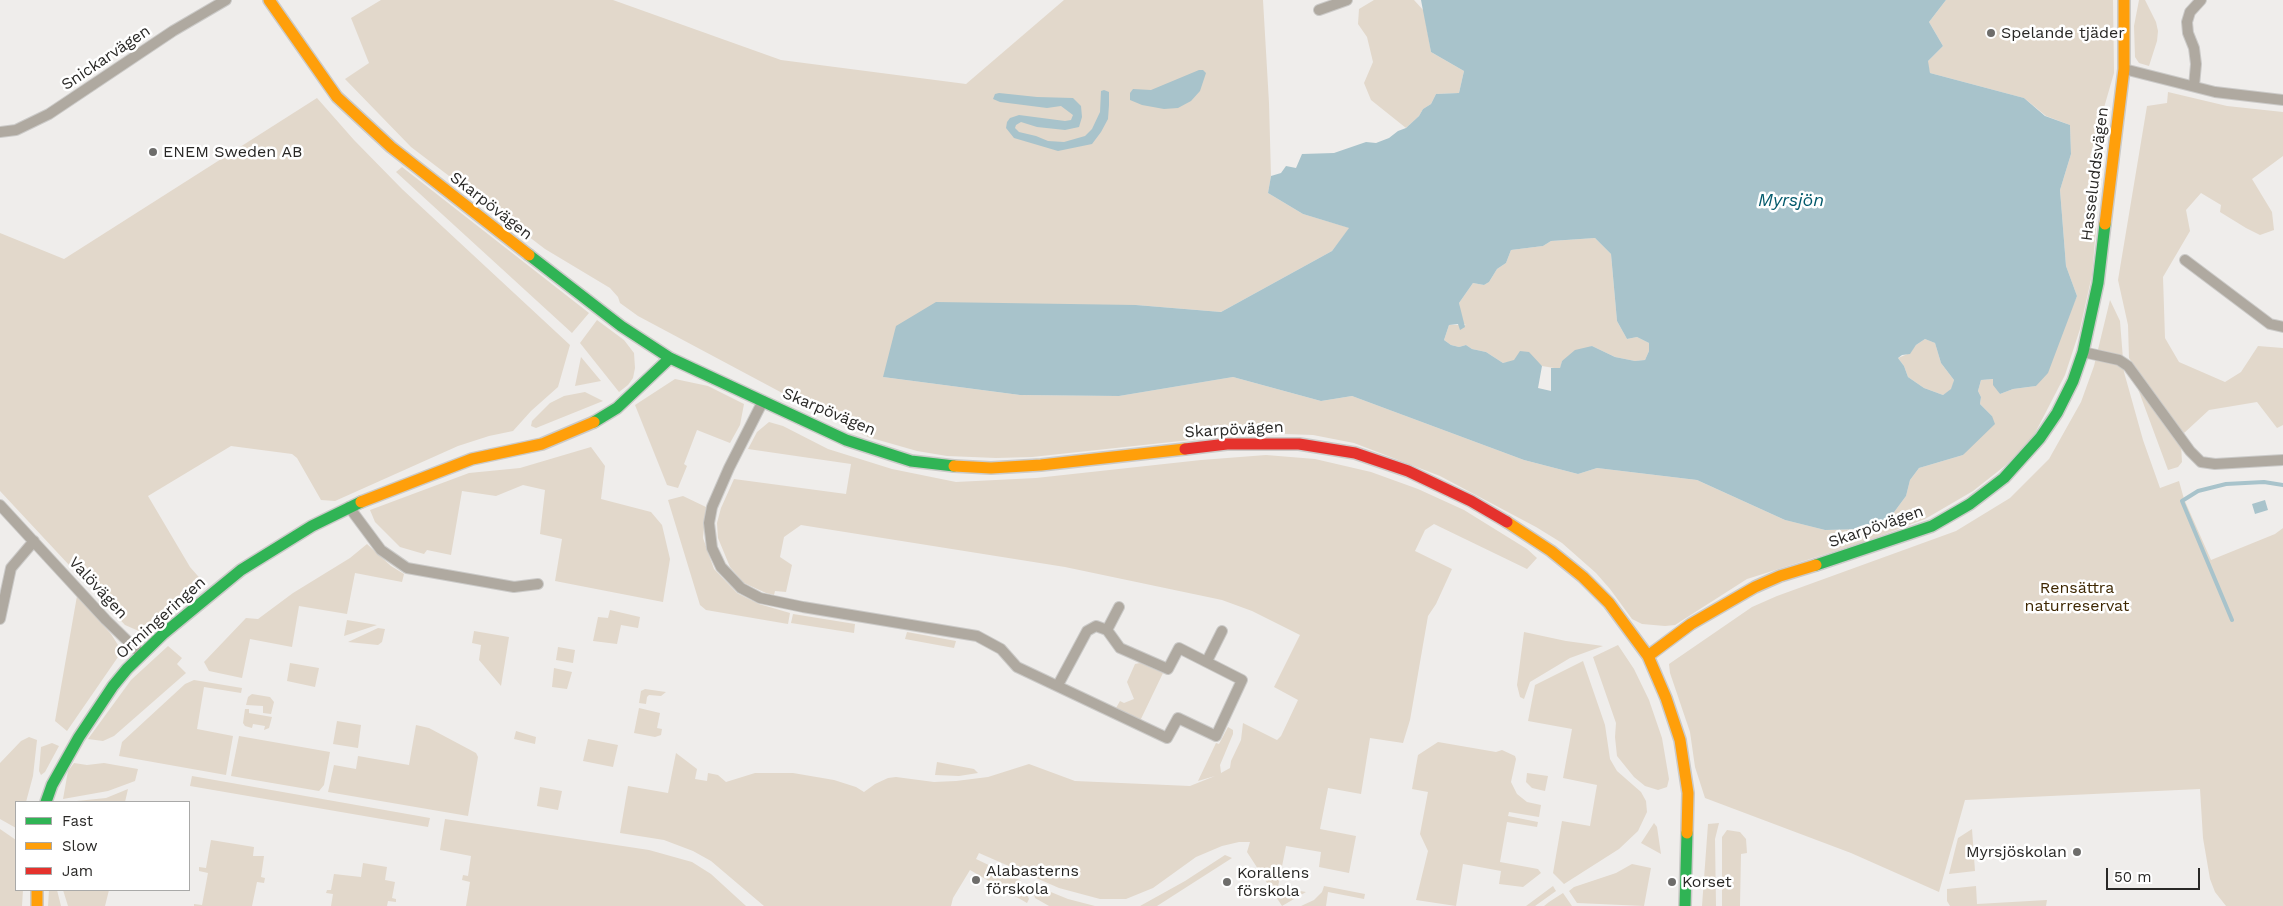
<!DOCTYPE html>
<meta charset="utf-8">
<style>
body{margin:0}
#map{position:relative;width:2283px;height:906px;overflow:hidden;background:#efedeb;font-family:"Work Sans",sans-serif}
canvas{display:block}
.legend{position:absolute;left:15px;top:801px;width:175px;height:90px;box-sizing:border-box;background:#fff;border:1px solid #a9a9a8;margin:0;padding:6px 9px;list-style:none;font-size:15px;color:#292826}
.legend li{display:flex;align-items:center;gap:10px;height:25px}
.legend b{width:25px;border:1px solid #a9a9a8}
.scale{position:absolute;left:2106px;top:868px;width:94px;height:22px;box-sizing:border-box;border:2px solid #292826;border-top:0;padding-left:6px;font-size:15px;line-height:18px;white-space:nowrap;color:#292826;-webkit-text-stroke:4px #fff;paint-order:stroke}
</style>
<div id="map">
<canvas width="2283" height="906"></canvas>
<ul class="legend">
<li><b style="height:6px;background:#30b455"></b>Fast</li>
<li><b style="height:6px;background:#ff9f0a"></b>Slow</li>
<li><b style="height:6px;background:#e5322d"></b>Jam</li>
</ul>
<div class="scale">50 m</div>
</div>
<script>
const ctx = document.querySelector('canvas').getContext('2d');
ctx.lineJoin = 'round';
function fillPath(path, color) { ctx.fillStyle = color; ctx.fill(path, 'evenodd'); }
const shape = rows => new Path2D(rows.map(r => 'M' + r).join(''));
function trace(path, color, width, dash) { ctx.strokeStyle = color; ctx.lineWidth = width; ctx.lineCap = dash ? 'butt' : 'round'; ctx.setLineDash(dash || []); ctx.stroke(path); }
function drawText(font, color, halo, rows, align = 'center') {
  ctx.font = font + ' "Work Sans",sans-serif'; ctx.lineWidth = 5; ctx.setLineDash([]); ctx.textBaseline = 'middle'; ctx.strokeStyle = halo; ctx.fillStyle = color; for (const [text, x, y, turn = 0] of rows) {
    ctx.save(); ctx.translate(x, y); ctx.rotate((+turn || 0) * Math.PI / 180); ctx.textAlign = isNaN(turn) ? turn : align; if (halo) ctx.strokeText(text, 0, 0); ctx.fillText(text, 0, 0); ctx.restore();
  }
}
fillPath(shape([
 [381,0,613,0,781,60,966,84,1064,0,1263,0,1269,103,1271,176,1268,193,1303,214,1350,228,1332,251,1221,312,1136,305,1064,305,883,377,1020,395,1119,396,1233,377,1321,401,1352,396,1524,460,1578,474,1597,468,1697,480,1785,520,1825,530,1864,529,1889,519,1906,496,1910,480,1919,468,1963,455,1992,416,1980,404,1981,397,1978,391,1981,380,1993,379,2000,394,2013,389,2036,386,2077,296,2066,266,2060,190,2071,154,2070,125,2046,116,2024,98,1930,73,1927,62,1943,46,1929,22,1946,0,2113,0,2114,73,2090,156,2092,161,2089,181,2093,183,2096,229,2092,275,2080,329,2065,375,2033,437,2006,465,1973,491,1925,519,1867,541,1747,579,1675,625,1665,626,1642,624,1632,619,1610,589,1596,573,1562,543,1536,527,1440,476,1354,443,1313,435,1255,433,1032,457,996,458,947,456,917,451,868,437,831,419,638,316,620,303,618,297,610,288,545,249,411,147,345,79,369,63,351,18],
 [1374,0,1414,0,1424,11,1431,52,1464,71,1459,93,1436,94,1431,104,1423,109,1419,116,1406,128,1371,100,1364,83,1373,62,1367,37,1358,24,1359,9],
 [2139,0,2145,0,2156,22,2158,31,2157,41,2149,66,2139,63,2135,57,2134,26],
 [2168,92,2227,106,2283,112,2283,156,2252,179,2272,212,2274,230,2260,235,2246,228,2220,212,2221,205,2201,193,2186,210,2190,231,2163,277,2165,338,2179,362,2225,382,2241,372,2258,346,2283,348,2283,425,2277,428,2257,402,2209,410,2183,434,2129,358,2128,325,2118,280,2147,106,2167,103],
 [317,98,354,140,402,189,570,345,558,387,531,411,513,431,489,436,458,446,335,501,321,500,297,458,292,454,231,446,148,496,190,567,204,583,193,596,154,630,141,632,125,625,0,491,0,233,64,259],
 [402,167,589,313,572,333,396,172],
 [1595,238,1611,254,1617,321,1627,339,1637,337,1649,343,1649,351,1645,360,1635,361,1615,357,1592,346,1562,361,1560,369,1542,366,1533,358,1503,363,1486,352,1472,349,1466,345,1459,347,1451,345,1444,340,1449,325,1466,325,1462,323,1459,303,1473,283,1484,285,1489,282,1497,269,1506,263,1511,250,1543,246,1551,241],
 [2110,300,2120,321,2124,372,2143,440,2160,488,2179,481,2184,499,2211,560,2275,534,2283,528,2283,906,2226,906,2215,892,2210,879,2203,838,2200,789,1965,800,1939,892,1851,853,1705,798,1695,767,1690,732,1670,673,1669,664,1752,607,1777,596,1956,531,2010,498,2049,459,2081,402,2094,366],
 [597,320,624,340,634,353,635,368,633,378,628,385,619,392,580,343],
 [1925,339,1935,343,1941,363,1954,380,1952,389,1943,395,1924,388,1908,377,1904,366,1898,358,1910,353,1916,345],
 [581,357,601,381,575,386],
 [675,379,708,386,744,404,740,425,730,443,697,430,684,464,687,466,678,488,667,485,635,405],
 [2138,389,2181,444,2182,462,2178,467,2168,470],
 [585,392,603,401,536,428,531,426,532,421,550,403,564,396],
 [769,422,783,426,828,449,892,469,956,482,1036,478,1201,460,1266,455,1315,459,1371,472,1418,489,1464,510,1527,549,1537,558,1527,569,1434,524,1425,530,1415,551,1452,569,1436,604,1428,616,1410,720,1403,743,1370,738,1361,794,1328,788,1320,829,1356,836,1349,873,1319,867,1321,852,1286,846,1278,887,1306,892,1282,906,1247,852,1250,842,1239,842,1222,846,1196,857,1153,888,1126,899,1100,899,1059,888,979,853,976,859,1020,880,1029,899,1027,903,970,870,953,898,951,906,764,906,711,861,693,851,664,840,620,833,628,786,668,793,676,753,697,769,695,779,707,781,708,773,718,775,726,782,755,773,793,773,834,780,856,787,864,792,875,784,888,778,896,777,934,782,956,781,988,777,1029,764,1075,781,1190,786,1215,776,1198,781,1216,743,1219,744,1228,727,1233,730,1233,734,1220,765,1221,773,1230,768,1231,761,1241,740,1243,723,1277,740,1281,736,1298,700,1274,687,1300,635,1252,611,1222,600,1065,567,801,525,784,537,780,557,792,565,786,592,775,591,774,595,766,593,744,583,730,567,718,538,717,523,721,508,734,479,846,494,851,464,748,449,757,432],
 [591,447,605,466,601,499,651,512,662,525,670,559,663,602,555,581,562,539,540,534,545,490,523,485,496,496,462,491,451,555,427,550,424,554,400,547,375,522,370,510,469,473,520,468],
 [683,496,706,507,703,538,714,569,737,593,759,604,790,613,788,624,706,610,700,605,668,500],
 [367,544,391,566,404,574,402,582,355,573,347,614,299,606,292,647,250,639,242,678,209,671,204,662,246,618,258,619,293,593,350,558],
 [77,596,111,634,118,645,118,657,67,731,55,721],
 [610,610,640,617,638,628,621,625,617,644,593,641,598,617,608,618],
 [793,614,855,624,854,633,791,623],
 [347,620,377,625,344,636],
 [378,628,385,629,382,642,378,645,348,642],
 [474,631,509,637,501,686,479,660,481,645,472,643],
 [907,632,956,641,954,648,905,639],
 [1524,632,1566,641,1603,646,1570,658,1530,682,1524,699,1520,697,1517,685],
 [1618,645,1634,669,1649,700,1662,738,1669,779,1667,787,1658,790,1645,786,1634,777,1617,756,1615,737,1616,723,1593,657],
 [168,646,182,658,177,664,186,673,114,736,103,741,88,739,131,680],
 [558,647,575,650,573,663,556,660],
 [1583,661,1605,725,1610,759,1617,771,1641,792,1646,801,1647,812,1638,831,1619,849,1564,884,1553,873,1562,821,1590,826,1597,785,1563,778,1572,729,1528,721,1535,685],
 [290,663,319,668,315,687,287,681],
 [1140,663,1163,673,1140,721,1116,708,1120,701,1124,703,1134,699,1127,682,1135,664],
 [554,668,572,672,567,689,552,687],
 [194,680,242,688,241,693,204,687,197,729,233,736,226,775,119,756,122,742,185,684],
 [645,689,666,692,661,696,649,695,647,697,646,704,639,703,641,691],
 [252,694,270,697,274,702,271,714,263,713,263,706,246,705,248,697],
 [639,708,660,713,657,728,662,729,661,735,655,737,634,733],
 [245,709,249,709,249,713,272,717,269,728,264,730,265,726,253,724,252,728,245,726,243,723],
 [337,721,361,725,358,748,333,744],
 [416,725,429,728,476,753,478,757,468,816,328,792,334,765,356,769,358,756,409,765],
 [516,731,536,737,535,744,514,739],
 [239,736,330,752,324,785,319,791,231,776],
 [29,737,37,740,33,776,26,802,16,802,16,828,0,819,0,763,21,741],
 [588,739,618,745,613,767,583,761],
 [1438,742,1496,752,1502,750,1515,756,1516,759,1511,782,1517,794,1527,802,1541,805,1539,817,1509,812,1508,816,1538,822,1537,827,1507,822,1500,862,1538,869,1541,873,1523,887,1499,884,1501,871,1463,864,1456,906,1416,900,1428,851,1420,834,1428,792,1412,789,1418,755],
 [52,743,59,746,45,772,41,775,39,771,41,747],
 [937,762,974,769,978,773,959,776,935,775],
 [74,763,87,765,104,763,138,769,135,781,108,791,63,799,68,771],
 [1527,773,1548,776,1545,791,1532,788,1526,782],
 [192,776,430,818,428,827,190,786],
 [540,787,562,791,558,810,537,806],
 [128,789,125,802,67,802,106,798],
 [445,819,649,850,692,862,711,874,746,906,466,906,470,882,462,880,463,875,468,876,471,856,440,850],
 [1654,823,1657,827,1661,854,1641,843],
 [1719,823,1715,839,1716,906,1702,906,1708,824],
 [0,829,16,840,16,890,23,890,22,906,0,906],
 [1972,829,1975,871,1949,874,1958,838],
 [1727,830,1740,832,1746,839,1747,853,1741,854,1740,906,1722,906,1722,837],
 [211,840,254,847,253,856,264,856,261,877,265,878,264,883,257,882,252,906,194,906,194,904,202,905,208,873,199,871,199,867,206,868],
 [1225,855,1232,858,1157,906,1140,906,1185,881],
 [363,863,387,867,385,880,395,882,392,898,396,899,396,902,388,901,387,906,331,906,333,894,326,893,327,890,331,890,334,874,361,877],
 [1632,864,1651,868,1644,906,1577,903,1569,891,1574,887,1616,873],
 [1031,884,1068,899,1095,906,1049,906,1035,898],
 [1324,886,1365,894,1364,899,1328,892,1326,906,1301,906,1314,900,1322,892],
 [1553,886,1556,891,1535,906,1526,906],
 [1976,886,1977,904,2047,900,2046,906,1950,906,1947,901,1947,889],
 [49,890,57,890,61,906,48,906],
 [63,890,109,890,105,906,68,906],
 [1563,893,1572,906,1544,906,1549,902]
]), '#e2d8cb');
fillPath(shape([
 [1421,0,1946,0,1929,22,1943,46,1928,61,1930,73,2024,98,2045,116,2070,125,2071,154,2060,190,2066,266,2077,296,2048,373,2036,386,2013,389,2000,394,1993,385,1993,379,1981,380,1978,391,1981,397,1980,404,1992,416,1995,424,1963,455,1919,468,1910,480,1906,496,1889,519,1864,529,1825,530,1785,520,1697,480,1597,468,1578,474,1524,460,1352,396,1321,401,1233,377,1119,396,1020,395,883,377,896,326,936,302,1136,305,1221,312,1332,251,1349,228,1303,214,1268,193,1271,176,1281,173,1286,166,1296,168,1302,154,1334,153,1366,142,1376,143,1389,138,1398,131,1406,128,1419,116,1423,109,1431,104,1436,94,1459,93,1464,71,1431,52],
 [1595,238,1611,254,1617,321,1627,339,1637,337,1649,343,1649,351,1645,360,1635,361,1615,357,1592,346,1575,350,1562,361,1560,368,1551,368,1551,391,1538,388,1542,366,1529,352,1520,351,1514,360,1503,363,1486,352,1472,349,1466,345,1459,347,1451,345,1444,340,1449,325,1458,324,1460,330,1465,327,1459,303,1473,283,1484,285,1489,282,1497,269,1506,263,1511,250,1543,246,1551,241],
 [1925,339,1935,343,1941,363,1954,380,1951,389,1943,395,1924,388,1908,377,1904,366,1898,358,1902,355,1910,354,1916,345],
 [1199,70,1203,70,1206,73,1200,91,1191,101,1178,108,1164,109,1142,105,1130,100,1130,93,1133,89,1151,90],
 [1104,90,1109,92,1109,105,1108,119,1101,132,1092,144,1058,151,1014,138,1006,128,1007,122,1010,118,1019,115,1065,121,1071,120,1073,115,1061,106,1047,108,1000,102,993,99,995,94,999,93,1037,97,1073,98,1081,106,1082,117,1079,127,1065,130,1037,127,1021,122,1016,125,1015,128,1019,132,1036,136,1048,141,1064,142,1085,136,1092,129,1100,112,1101,91],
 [2265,500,2268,510,2255,514,2252,504]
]), '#a8c3cb');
trace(shape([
 [2232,620,2182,501,2198,491,2226,484,2264,482,2283,485]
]), '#a8c3cb', 4);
const street = shape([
 [1319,10,1347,0],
 [2124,69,2215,92,2283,100],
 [2194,86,2196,64,2194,48,2188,33,2187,22,2190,12,2201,0],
 [0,132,16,130,49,114,173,31,226,0],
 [2185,260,2270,324,2283,327],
 [2083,352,2119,360,2128,366,2190,451,2201,462,2215,464,2283,460],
 [763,401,729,468,712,507,709,523,712,548,721,567,741,588,760,598,803,607,977,636,1001,649,1017,667,1167,738,1178,718,1216,736,1242,680,1179,648,1168,669,1120,648,1107,630,1096,626,1087,631,1058,685],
 [0,505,106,620,141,654],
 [349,507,381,550,407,568,514,587,538,584],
 [0,619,11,568,34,541],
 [1107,630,1119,607],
 [1207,661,1222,631]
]);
const fast = shape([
 [529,255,621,326,670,358,846,440,911,461,954,466],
 [594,422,617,408,670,358],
 [1816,565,1932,526,1970,504,2004,478,2040,438,2057,413,2073,381,2083,352,2098,283,2105,224],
 [46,802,52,785,79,737,113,686,127,669,163,634,241,570,312,526,361,502],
 [1685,906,1687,833]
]);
const slow = shape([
 [269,0,337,97,391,147,529,255],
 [2105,224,2124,69,2124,0],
 [954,466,991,468,1041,465,1185,449],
 [361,502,472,459,542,444,594,422],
 [1507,522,1551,551,1583,577,1609,603,1648,656,1666,698,1680,740,1688,793,1687,833],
 [1648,656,1691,624,1755,587,1780,576,1816,565],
 [37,890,37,906]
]);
const jam = shape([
 [1185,449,1227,444,1299,444,1355,453,1408,471,1471,501,1507,522]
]);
trace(street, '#cbcac8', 12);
trace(fast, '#cbcac8', 14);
trace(slow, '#cbcac8', 14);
trace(jam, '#cbcac8', 14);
trace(street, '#afa9a0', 10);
trace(fast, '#30b455', 11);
trace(slow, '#ff9f0a', 11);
trace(jam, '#e5322d', 11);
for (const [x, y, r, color] of [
 [1991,33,5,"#6e6d6b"],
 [153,152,5,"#6e6d6b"],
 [2077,852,5,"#6e6d6b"],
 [976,880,5,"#6e6d6b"],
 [1227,882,5,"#6e6d6b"],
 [1672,882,5,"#6e6d6b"]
]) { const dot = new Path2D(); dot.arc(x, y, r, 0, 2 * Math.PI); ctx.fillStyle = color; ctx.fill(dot); trace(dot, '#fff', 2); }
drawText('16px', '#292826', '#fff', [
 ["Spelande tjäder",2001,33],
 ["ENEM Sweden AB",163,152],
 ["Myrsjöskolan",2067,852,"right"],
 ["Alabasterns",986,871],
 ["förskola",986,889],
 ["Korallens",1237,873],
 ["förskola",1237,891],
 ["Korset",1682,882]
], 'left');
drawText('16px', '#292826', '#fff', [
 ["Snickarvägen",106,58,-34],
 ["Hasseluddsvägen",2095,174,-83],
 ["Skarpövägen",491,206,38],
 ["Skarpövägen",829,412,23],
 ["Skarpövägen",1234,430,-3],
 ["Skarpövägen",1876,527,-19],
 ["Valövägen",98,588,47],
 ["Ormingeringen",161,618,-42]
]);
drawText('16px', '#3d2601', '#fff', [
 ["Rensättra",2077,588],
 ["naturreservat",2077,606]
]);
drawText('italic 18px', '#02596b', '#fff', [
 ["Myrsjön",1791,201]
]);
</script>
